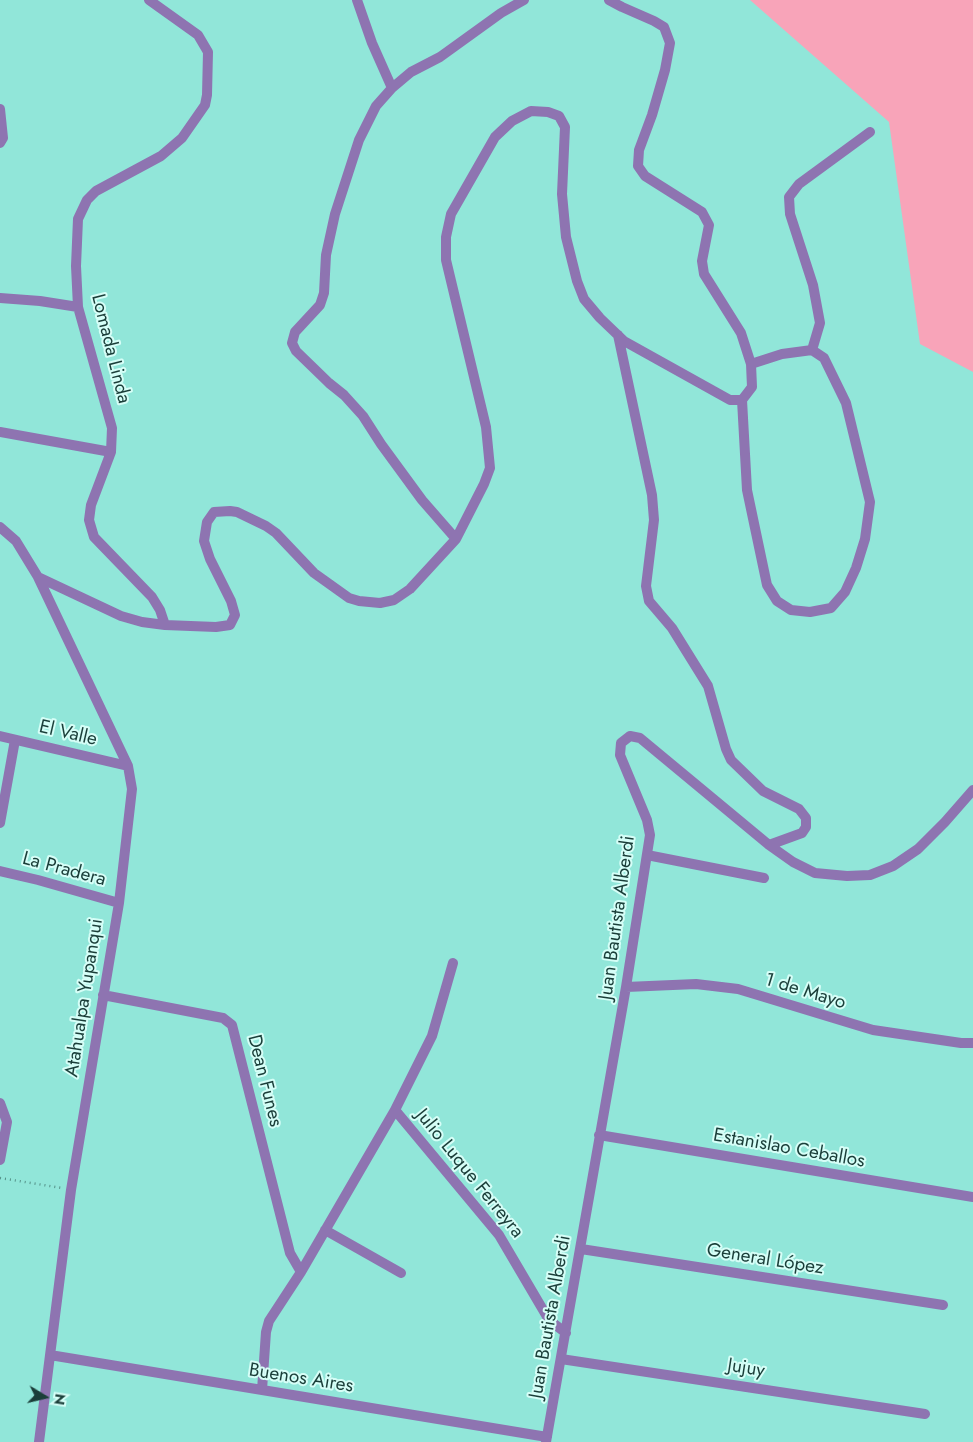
<!DOCTYPE html>
<meta charset="utf-8">
<style>
body{margin:0}
#map{position:relative;width:973px;height:1442px;overflow:hidden;background:#91e6d9;font-family:Jost,sans-serif}
canvas{display:block}
.north{position:absolute;left:20px;top:1372px;width:50px;height:50px;-webkit-text-stroke:4px #d6fef7;paint-order:stroke;rotate:99deg;font-size:14px;font-weight:700;line-height:20px;text-align:center;color:#1a3e39}
.north::after{content:'';display:block;margin:auto;width:18px;height:22px;background:#1a3e39;clip-path:polygon(50% 0,100% 100%,50% 72%,0 100%)}
</style>
<div id="map">
<canvas width="973" height="1442"></canvas>
<div class="north">N</div>
</div>
<script>
const ctx = document.querySelector('canvas').getContext('2d');
ctx.lineJoin = 'round';
function fillPath(path, color) { ctx.fillStyle = color; ctx.fill(path, 'evenodd'); }
const shape = rows => new Path2D(rows.map(r => 'M' + r).join(''));
function trace(path, color, width, dash) { ctx.strokeStyle = color; ctx.lineWidth = width; ctx.lineCap = dash ? 'butt' : 'round'; ctx.setLineDash(dash || []); ctx.stroke(path); }
function drawText(font, color, halo, rows, align = 'center') {
  ctx.font = font + ' Jost,sans-serif'; ctx.lineWidth = 4; ctx.setLineDash([]); ctx.textBaseline = 'middle'; ctx.strokeStyle = halo; ctx.fillStyle = color; for (const [text, x, y, turn = 0] of rows) {
    ctx.save(); ctx.translate(x, y); ctx.rotate((+turn || 0) * Math.PI / 180); ctx.textAlign = isNaN(turn) ? turn : align; if (halo) ctx.strokeText(text, 0, 0); ctx.fillText(text, 0, 0); ctx.restore();
  }
}
fillPath(shape([
 [750,0,973,0,973,372,920,344,889,122]
]), '#f8a4b9');
trace(shape([
 [0,1178,62,1188]
]), '#559188', 2.5, [1, 4]);
trace(shape([
 [149,0,198,35,208,52,207,95,205,105,182,138,161,156,96,191,87,200,78,219,76,266,78,307,112,428,111,452,91,505,89,520,94,537,152,597,160,610,165,625],
 [357,0,372,43,392,88],
 [0,109,3,138,0,143],
 [0,298,40,301,78,307],
 [618,335,652,495,654,520,646,586,649,601,672,628,708,686,726,749,731,760,763,791,799,809,806,818,806,827,802,833,769,845],
 [751,364,782,354,812,350,820,323,813,285,790,214,789,197,799,184,870,132],
 [742,400,747,490,767,585,777,601,791,610,810,612,831,608,845,592,856,568,865,539,870,502,846,403,824,358,812,350],
 [0,432,111,452],
 [0,527,16,541,38,577,128,766,132,789,119,903,71,1190,39,1442],
 [456,539,422,500,381,444,363,416,344,395,329,383,296,351,292,343,295,332,320,305,324,293,326,255,335,214,359,140,376,106,392,88,411,72,440,57,501,13,524,0],
 [38,577,121,616,142,622,165,625,216,627,230,625,235,615,231,601,210,559,204,541,207,522,214,512,230,511,237,512,266,526,276,533,314,573,349,598,359,601,380,603,394,600,410,589,456,539,484,484,490,468,486,427,446,260,446,237,451,214,495,137,512,121,531,111,548,112,559,116,565,127,562,194,566,237,577,281,584,299,600,318,624,341,730,400,742,400,752,387,751,364,741,333,704,274,702,261,709,225,702,212,645,176,638,166,639,150,652,115,665,70,670,43,664,27,654,21,622,7,609,0],
 [0,736,128,766],
 [0,823,15,740],
 [647,855,764,878],
 [0,871,38,880,119,903],
 [626,987,696,984,738,989,873,1030,961,1043,973,1043],
 [103,995,223,1018,232,1025,290,1253,301,1272],
 [0,1103,7,1122,0,1160],
 [395,1110,499,1235,549,1320,566,1333],
 [599,1135,973,1197],
 [325,1230,401,1273],
 [581,1249,943,1305],
 [50,1355,547,1437],
 [561,1359,925,1414],
 [262,1390,266,1332,269,1321,301,1272,395,1110,432,1036,453,963],
 [546,1442,626,987,650,835,647,820,620,755,621,743,630,736,640,738,769,845,793,862,815,873,847,876,870,875,893,866,918,849,945,822,973,790]
]), '#8e74b1', 10);
drawText('19px', '#1a3e39', '#d6fef7', [
 ["Lomada Linda",110,349,76],
 ["El Valle",68,734,13],
 ["La Pradera",64,870,15],
 ["Juan Bautista Alberdi",618,918,-82],
 ["1 de Mayo",805,992,17],
 ["Atahualpa Yupanqui",85,998,-81],
 ["Dean Funes",264,1081,76],
 ["Estanislao Ceballos",789,1149,10],
 ["Julio Luque Ferreyra",469,1174,51],
 ["General López",765,1260,9],
 ["Juan Bautista Alberdi",551,1317,-80],
 ["Jujuy",746,1369,9],
 ["Buenos Aires",301,1379,9]
]);
</script>
